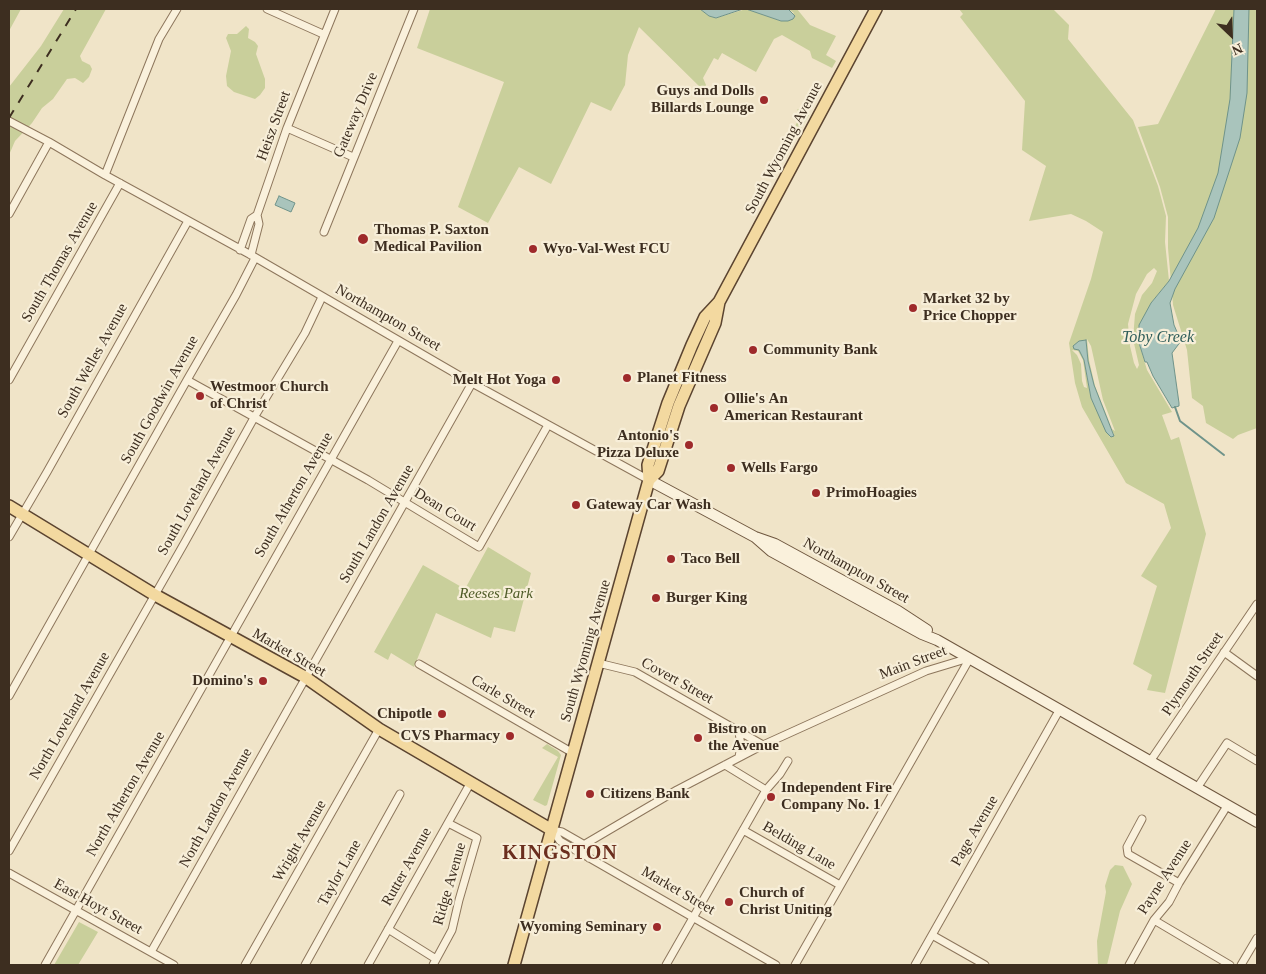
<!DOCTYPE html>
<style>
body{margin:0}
#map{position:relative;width:1266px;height:974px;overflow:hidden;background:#f0e4c8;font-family:"Times New Roman",serif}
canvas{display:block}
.frame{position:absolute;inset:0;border:10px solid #3d2e20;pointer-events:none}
.north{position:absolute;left:1206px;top:10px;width:50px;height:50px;-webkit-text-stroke:4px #f7eed8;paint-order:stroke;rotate:156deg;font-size:14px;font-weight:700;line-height:20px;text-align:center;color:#3d2e20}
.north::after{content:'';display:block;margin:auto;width:18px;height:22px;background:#3d2e20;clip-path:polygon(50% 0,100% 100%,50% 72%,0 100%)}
</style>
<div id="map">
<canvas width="1266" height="974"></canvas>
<div class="frame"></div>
<div class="north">N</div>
</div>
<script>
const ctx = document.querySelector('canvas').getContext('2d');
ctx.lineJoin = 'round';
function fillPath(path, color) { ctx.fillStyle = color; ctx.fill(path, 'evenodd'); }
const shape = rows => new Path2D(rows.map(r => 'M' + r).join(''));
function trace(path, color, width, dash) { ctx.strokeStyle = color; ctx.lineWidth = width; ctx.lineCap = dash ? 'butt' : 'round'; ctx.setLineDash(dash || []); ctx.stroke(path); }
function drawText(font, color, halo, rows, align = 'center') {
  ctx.font = font + ' "Times New Roman",serif'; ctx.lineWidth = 4.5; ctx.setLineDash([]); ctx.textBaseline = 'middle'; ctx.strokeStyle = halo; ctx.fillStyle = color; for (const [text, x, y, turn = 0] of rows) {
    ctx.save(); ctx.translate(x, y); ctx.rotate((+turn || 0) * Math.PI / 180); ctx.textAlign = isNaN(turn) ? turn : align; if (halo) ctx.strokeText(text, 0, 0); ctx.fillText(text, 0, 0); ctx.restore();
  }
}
fillPath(shape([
 [9,9,21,9,9,31],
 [64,9,106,9,80,56,82,61,90,65,92,69,89,77,83,83,75,78,67,79,53,99,42,108,32,123,15,141,9,155,9,87,41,46],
 [430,9,700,9,709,16,716,18,746,9,781,21,794,13,788,9,797,9,810,25,836,36,826,55,836,61,832,68,812,58,810,51,782,35,774,39,756,72,722,53,718,60,714,58,703,78,706,85,703,90,639,27,628,55,625,85,611,111,591,102,551,184,519,167,488,223,458,207,504,82,417,48],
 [959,9,1053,9,1069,25,1068,39,1133,120,1158,186,1166,216,1165,242,1169,281,1151,303,1139,343,1147,370,1172,412,1162,415,1171,440,1179,437,1206,534,1165,693,1147,690,1152,675,1133,664,1157,586,1141,576,1171,528,1164,504,1126,483,1082,407,1075,383,1069,343,1091,279,1103,232,1086,221,1071,214,1029,221,1046,166,1022,150,1025,101,960,17,963,14],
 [1154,268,1157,271,1152,283,1142,295,1135,314,1133,339,1139,365,1137,369,1134,363,1130,346,1128,324,1136,294,1147,274],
 [1087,339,1091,346,1103,400,1115,431,1112,429,1095,386,1089,360],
 [1086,340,1088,361,1094,385,1114,435,1110,437,1091,398,1084,360,1079,350],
 [1072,350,1078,351,1083,360,1087,388,1084,387,1082,381,1081,364,1077,355],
 [1216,9,1257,9,1257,428,1238,435,1233,439,1206,423,1203,406,1192,398,1187,350,1173,305,1168,248,1168,217,1160,187,1138,127,1158,124],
 [246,26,249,29,248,38,255,42,258,46,256,54,265,79,265,88,260,95,255,99,234,92,227,86,226,76,231,51,226,38,228,34,237,34],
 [798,109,809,115,798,133,793,130,802,113,797,110],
 [488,547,531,573,515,632,494,627,491,638,436,613,414,667,391,653,388,660,374,652,423,565,465,589],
 [547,744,558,751,561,755,547,805,545,806,533,800,558,757,542,748],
 [1115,865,1123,866,1132,884,1120,911,1107,965,1098,965,1097,941,1106,892,1105,886,1110,870],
 [79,922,98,932,78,965,54,965]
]), '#c9cf9b');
const water = shape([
 [700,9,743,9,716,18,709,16,700,9],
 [746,9,788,9,795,16,793,19,788,21,781,21,746,9],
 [1234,9,1249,9,1247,93,1240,138,1214,218,1175,289,1170,303,1174,325,1181,341,1172,353,1179,403,1179,406,1172,408,1153,376,1147,362,1145,362,1139,343,1139,325,1151,303,1169,281,1198,228,1218,173,1230,99,1234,9],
 [279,196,295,203,291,212,275,205,279,196],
 [1086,340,1088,361,1094,385,1114,436,1111,437,1106,432,1091,398,1084,360,1079,350,1074,349,1073,346,1079,341,1086,340]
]);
fillPath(water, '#a9c4bc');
trace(water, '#6f938a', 1);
trace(shape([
 [1175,407,1180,421,1224,455]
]), '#6f938a', 2);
const street = shape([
 [267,9,323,34],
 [9,121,49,142,105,175,251,255,472,383,649,480],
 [287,128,353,157],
 [105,175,159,39,177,9],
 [9,214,49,142],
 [324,232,414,9],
 [240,250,251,219,257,215],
 [251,255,259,224,257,215,287,128,335,9],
 [9,380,120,183],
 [187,380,368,480,479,547,548,425],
 [9,537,47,472,188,221],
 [1224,652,1257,676],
 [598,663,635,672,763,745],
 [419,664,573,753],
 [9,696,187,380,236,295,255,258],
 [739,732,741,746,739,757],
 [1151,760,1257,604],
 [725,765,766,790],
 [1197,788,1227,743,1257,761],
 [1142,819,1127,847,1128,854,1179,883],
 [552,830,560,841,776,965],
 [552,830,562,832,583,844,589,858],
 [743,830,840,885],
 [575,850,677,790,763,745,926,671,969,658],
 [9,851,185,542,255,416,305,333,322,297],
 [9,873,174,965],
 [1154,920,1230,965],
 [388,929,436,959],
 [932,935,985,965],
 [151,952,472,383],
 [45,965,398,341],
 [245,965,379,729],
 [305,965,400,794],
 [368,965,471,782],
 [433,965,452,930,459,900,477,838,448,823],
 [666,965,766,790,780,774,788,761],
 [795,965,970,658],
 [915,965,1060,709],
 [1129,965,1154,920,1169,902,1179,883,1227,806],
 [1241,965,1257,938]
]);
const secondary = shape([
 [649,480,755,537,775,544,898,611,927,630],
 [755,537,771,551,922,634,937,640,1257,822]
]);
const primary = shape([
 [649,480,658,471,679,406,715,323,719,302],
 [9,506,155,595,305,677,379,729,552,830],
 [514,965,649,480,648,465,668,403,692,345,705,317,719,302,876,9]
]);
trace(street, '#8d765c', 9);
trace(secondary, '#6f573f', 12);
trace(primary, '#5b4430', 14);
trace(street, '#faf1dc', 7);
trace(secondary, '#faf1dc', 10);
trace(primary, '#f3d9a0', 11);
trace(shape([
 [9,118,76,9]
]), '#3d2e20', 2, [9, 9]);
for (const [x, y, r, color] of [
 [764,100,5,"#9e2a2b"],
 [363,239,6,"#9e2a2b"],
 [533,249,5,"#9e2a2b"],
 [913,308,5,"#9e2a2b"],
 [753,350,5,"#9e2a2b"],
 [627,378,5,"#9e2a2b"],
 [556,380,5,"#9e2a2b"],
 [200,396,5,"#9e2a2b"],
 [714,408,5,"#9e2a2b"],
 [689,445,5,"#9e2a2b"],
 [731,468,5,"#9e2a2b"],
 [816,493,5,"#9e2a2b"],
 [576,505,5,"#9e2a2b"],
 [671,559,5,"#9e2a2b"],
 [656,598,5,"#9e2a2b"],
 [263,681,5,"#9e2a2b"],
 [442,714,5,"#9e2a2b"],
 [510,736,5,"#9e2a2b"],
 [698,738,5,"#9e2a2b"],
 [590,794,5,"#9e2a2b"],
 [771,797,5,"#9e2a2b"],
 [729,902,5,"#9e2a2b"],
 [657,927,5,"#9e2a2b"]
]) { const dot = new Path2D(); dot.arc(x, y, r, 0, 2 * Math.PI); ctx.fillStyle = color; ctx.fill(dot); trace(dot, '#f7eed8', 2); }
drawText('bold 15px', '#3d2e20', '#f7eed8', [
 ["Guys and Dolls",754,91,"right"],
 ["Billards Lounge",754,108,"right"],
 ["Thomas P. Saxton",374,230],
 ["Medical Pavilion",374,247],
 ["Wyo-Val-West FCU",543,249],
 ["Market 32 by",923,299],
 ["Price Chopper",923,316],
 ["Community Bank",763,350],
 ["Planet Fitness",637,378],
 ["Melt Hot Yoga",546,380,"right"],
 ["Westmoor Church",210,387],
 ["of Christ",210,404],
 ["Ollie's An",724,399],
 ["American Restaurant",724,416],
 ["Antonio's",679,436,"right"],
 ["Pizza Deluxe",679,453,"right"],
 ["Wells Fargo",741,468],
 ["PrimoHoagies",826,493],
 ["Gateway Car Wash",586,505],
 ["Taco Bell",681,559],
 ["Burger King",666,598],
 ["Domino's",253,681,"right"],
 ["Chipotle",432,714,"right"],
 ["Bistro on",708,729],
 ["the Avenue",708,746],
 ["CVS Pharmacy",500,736,"right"],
 ["Independent Fire",781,788],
 ["Company No. 1",781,805],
 ["Citizens Bank",600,794],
 ["Church of",739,893],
 ["Christ Uniting",739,910],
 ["Wyoming Seminary",647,927,"right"]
], 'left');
drawText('15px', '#3d2e20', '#f7eed8', [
 ["Gateway Drive",356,115,-67],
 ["Heisz Street",274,126,-70],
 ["South Wyoming Avenue",784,148,-62],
 ["South Thomas Avenue",60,262,-60],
 ["Northampton Street",388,318,30],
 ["South Welles Avenue",93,361,-61],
 ["South Goodwin Avenue",160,400,-61],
 ["South Loveland Avenue",197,491,-61],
 ["South Atherton Avenue",294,495,-60],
 ["Dean Court",445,510,31],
 ["South Landon Avenue",377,524,-60],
 ["Northampton Street",856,571,29],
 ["South Wyoming Avenue",586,651,-74],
 ["Market Street",289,653,30],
 ["Main Street",913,663,-21],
 ["Plymouth Street",1193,674,-56],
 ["Covert Street",677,681,29],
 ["Carle Street",503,697,30],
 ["North Loveland Avenue",70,716,-60],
 ["North Atherton Avenue",126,794,-60],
 ["North Landon Avenue",216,808,-61],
 ["Page Avenue",975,831,-60],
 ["Wright Avenue",300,841,-60],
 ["Belding Lane",799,846,30],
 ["Rutter Avenue",407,867,-61],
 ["Taylor Lane",340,873,-61],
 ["Payne Avenue",1165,877,-57],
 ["Ridge Avenue",450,884,-74],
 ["Market Street",678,891,30],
 ["East Hoyt Street",98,907,29]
]);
drawText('italic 15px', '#4d5a26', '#f7eed8', [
 ["Reeses Park",496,594]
]);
drawText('italic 16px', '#2f5d5a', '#f7eed8', [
 ["Toby Creek",1158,338]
]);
ctx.letterSpacing = '1px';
drawText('bold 20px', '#6b2e1e', '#f7eed8', [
 ["KINGSTON",560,854]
]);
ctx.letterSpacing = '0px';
</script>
